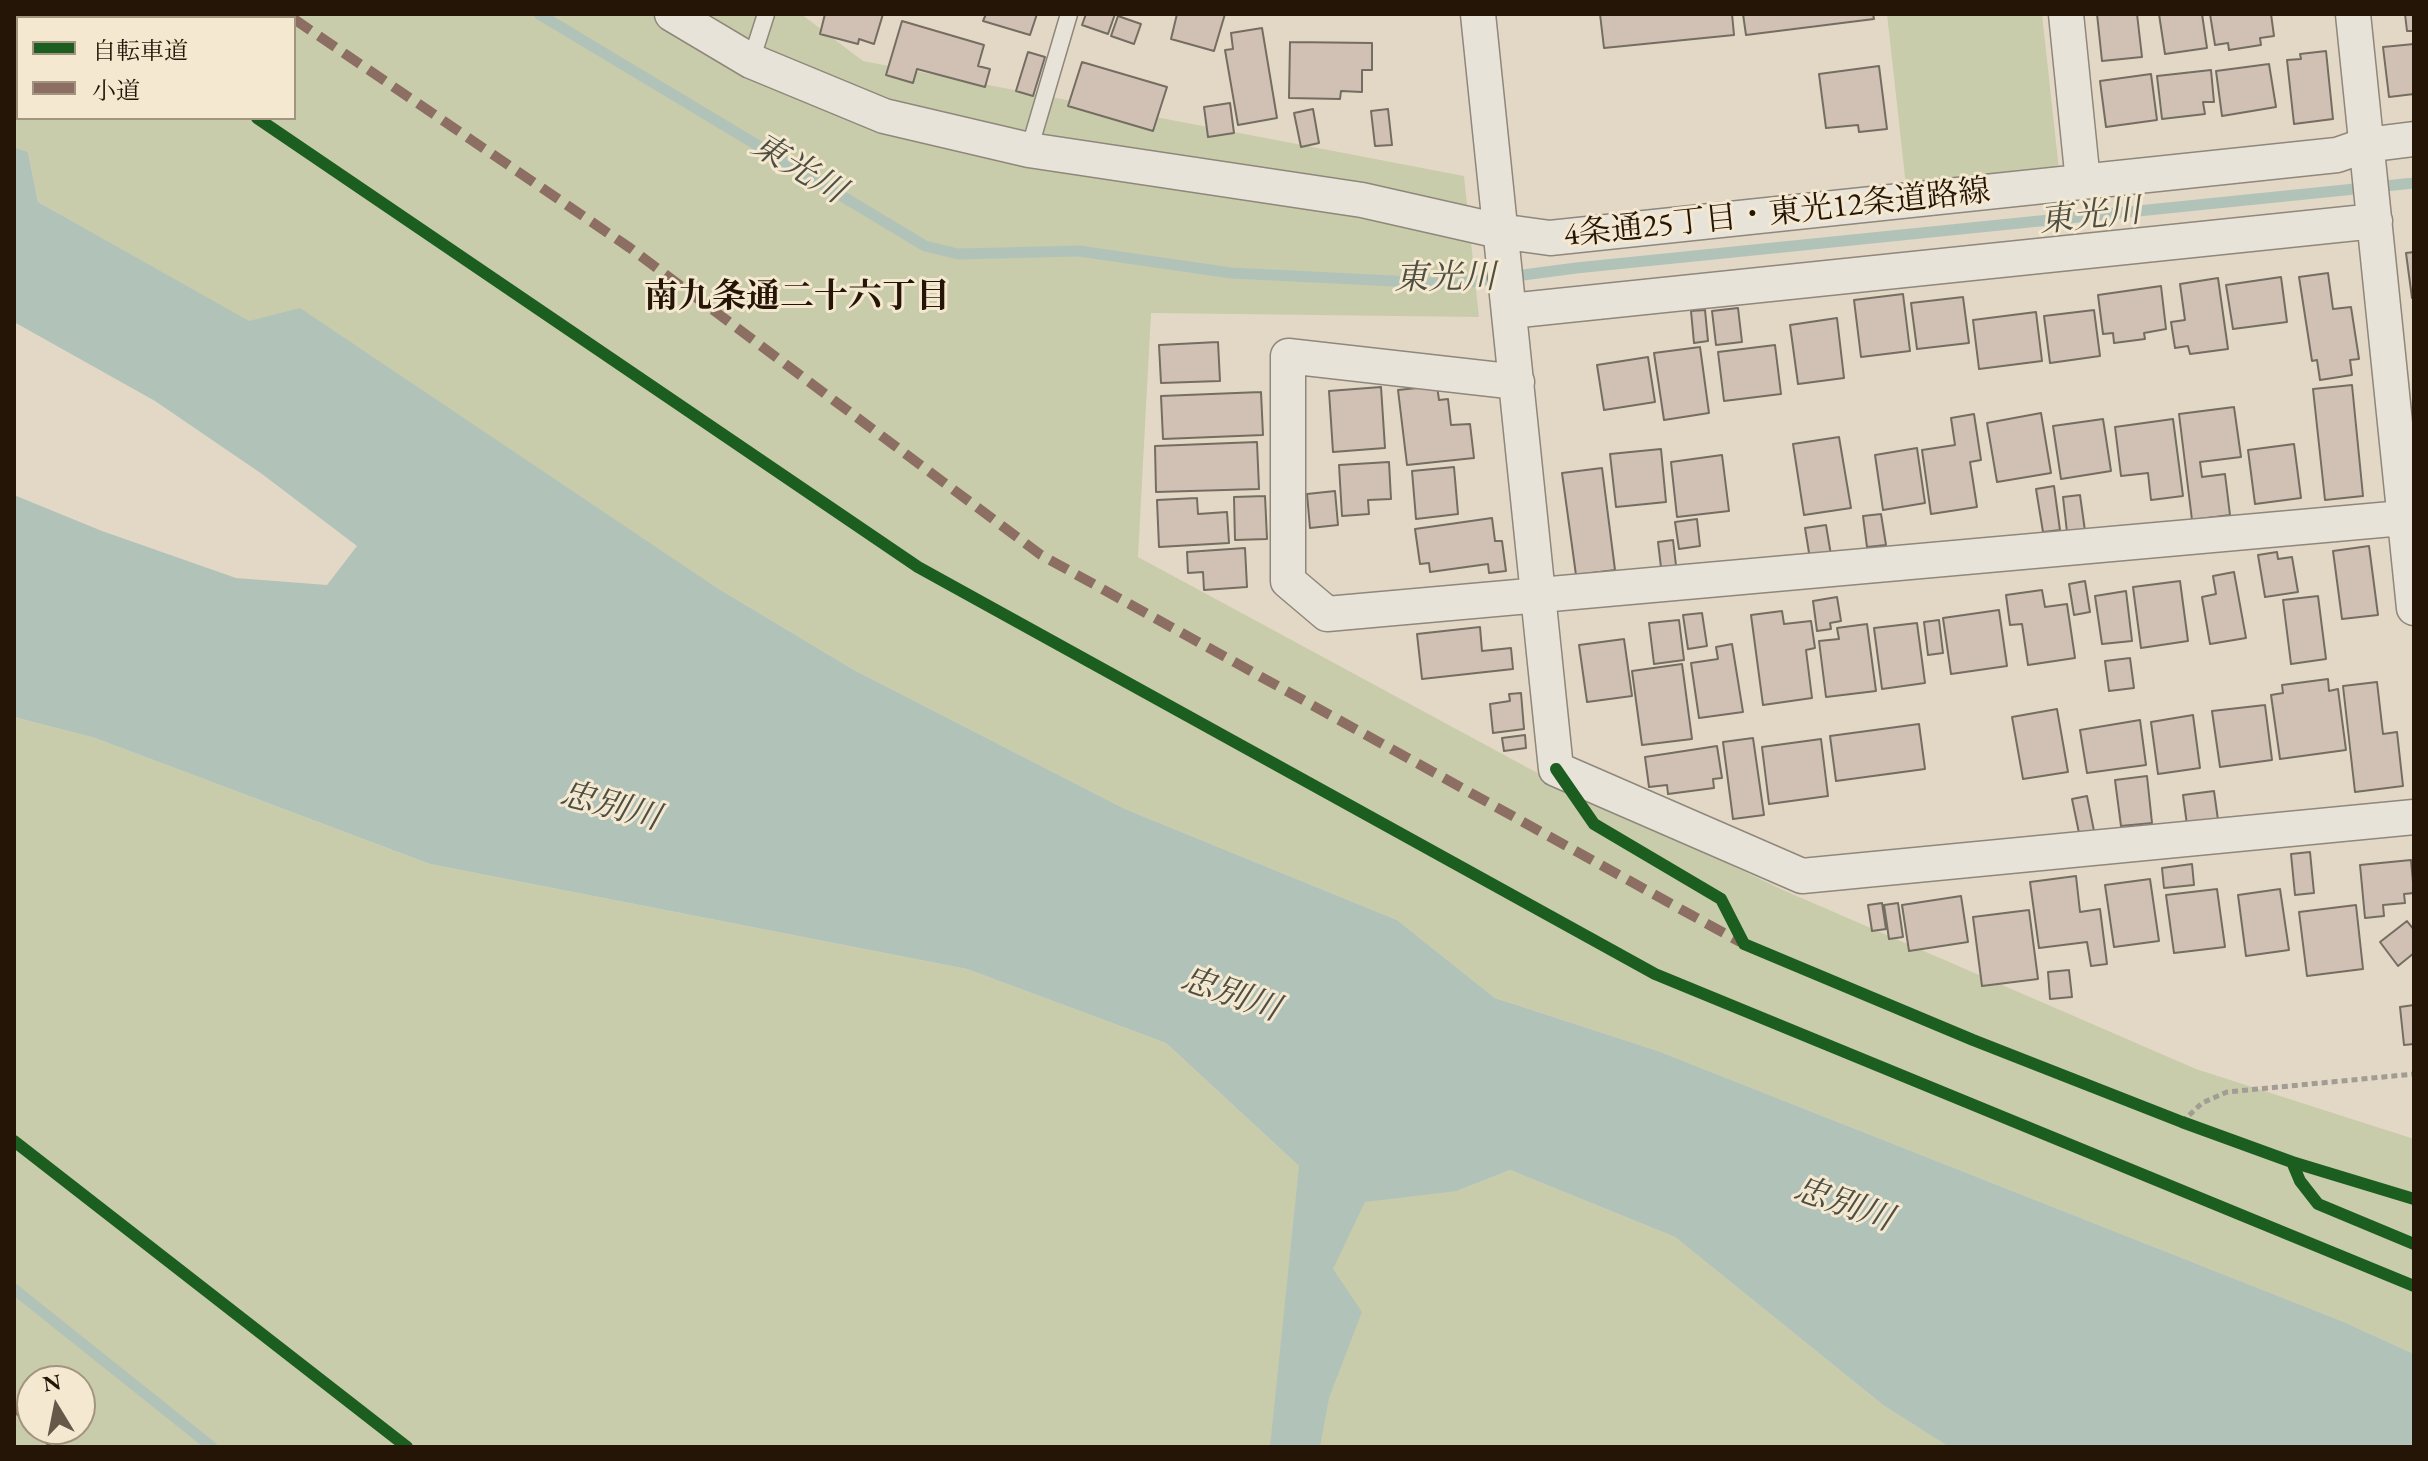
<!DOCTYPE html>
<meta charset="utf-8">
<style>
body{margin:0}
#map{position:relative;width:2428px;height:1461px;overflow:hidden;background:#e3d8c5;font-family:"EB Garamond","Noto Serif JP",serif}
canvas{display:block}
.frame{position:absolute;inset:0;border:16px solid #241506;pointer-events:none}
.legend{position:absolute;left:16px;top:16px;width:280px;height:104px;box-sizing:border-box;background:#f5e8d1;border:2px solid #a19480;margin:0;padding:10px 14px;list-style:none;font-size:24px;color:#241506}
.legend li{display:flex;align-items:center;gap:16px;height:40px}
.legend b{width:40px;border:2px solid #a19480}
.north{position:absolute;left:16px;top:1365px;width:80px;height:80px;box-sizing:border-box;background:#f5e8d1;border:2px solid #a19480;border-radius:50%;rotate:350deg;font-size:22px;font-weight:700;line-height:32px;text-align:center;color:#241506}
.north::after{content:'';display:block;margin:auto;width:28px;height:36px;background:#675949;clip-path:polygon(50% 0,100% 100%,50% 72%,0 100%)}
</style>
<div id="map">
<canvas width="2428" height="1461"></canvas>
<div class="frame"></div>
<ul class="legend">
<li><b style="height:10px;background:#1b5e20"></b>自転車道</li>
<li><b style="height:10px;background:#8d6e63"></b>小道</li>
</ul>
<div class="north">N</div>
</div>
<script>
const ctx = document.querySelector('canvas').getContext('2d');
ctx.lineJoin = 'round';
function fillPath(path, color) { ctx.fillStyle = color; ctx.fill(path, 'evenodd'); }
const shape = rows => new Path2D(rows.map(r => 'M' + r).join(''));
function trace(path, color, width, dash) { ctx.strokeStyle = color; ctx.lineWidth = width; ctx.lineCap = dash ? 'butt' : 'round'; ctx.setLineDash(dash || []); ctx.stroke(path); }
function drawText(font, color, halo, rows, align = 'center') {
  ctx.font = font + ' "EB Garamond","Noto Serif JP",serif'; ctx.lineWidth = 6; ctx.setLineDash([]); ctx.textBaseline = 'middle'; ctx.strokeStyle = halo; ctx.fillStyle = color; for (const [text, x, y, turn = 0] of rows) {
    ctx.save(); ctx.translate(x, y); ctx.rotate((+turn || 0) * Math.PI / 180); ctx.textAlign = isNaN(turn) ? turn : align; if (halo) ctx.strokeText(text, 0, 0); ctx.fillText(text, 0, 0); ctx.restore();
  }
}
fillPath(shape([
 [14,14,801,14,863,61,1464,176,1479,317,1151,313,1138,557,1532,770,1783,890,2196,1069,2414,1139,2414,1354,2344,1322,1658,1051,1495,998,1397,920,1125,809,854,670,714,586,38,202,28,152,14,147],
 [18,18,294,18,294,118,18,118],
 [1887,14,2042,14,2059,170,1906,186],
 [14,717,95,738,430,864,967,969,1166,1043,1299,1166,1457,1191,1510,1170,1675,1237,1883,1405,1949,1447,14,1447],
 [32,1381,80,1381,80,1429,32,1429]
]), '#c9ccaa');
fillPath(shape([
 [14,147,28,152,38,202,249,321,300,308,714,586,854,670,1125,809,1397,920,1495,998,1658,1051,2344,1322,2414,1354,2414,1447,1949,1447,1883,1405,1675,1237,1510,1170,1457,1191,1365,1202,1333,1269,1362,1312,1329,1398,1320,1447,1270,1447,1299,1166,1166,1043,967,969,430,864,95,738,14,717,14,495,102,531,236,578,327,585,357,546,262,474,155,401,14,322]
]), '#b1c3b9');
trace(shape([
 [539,14,925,246,958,254,1079,251,1231,273,1455,284,1576,268,2414,183],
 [14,1289,212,1447]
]), '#b1c3b9', 11);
const building = shape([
 [825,14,883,14,874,44,859,39,858,44,820,34,825,14],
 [986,14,1037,14,1030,35,983,21,986,14],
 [1086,14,1115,14,1108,34,1082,25,1086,14],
 [1177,14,1225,14,1214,51,1171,39,1177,14],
 [1600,14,1732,14,1734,35,1604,48,1600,14],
 [1743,14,1873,14,1874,19,1746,35,1743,14],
 [2097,14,2137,14,2142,57,2102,61,2097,14],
 [2159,14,2202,14,2207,48,2165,54,2159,14],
 [2210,14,2271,14,2274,36,2260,38,2261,45,2229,50,2228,43,2215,45,2210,14],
 [2405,14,2414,14,2414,31,2407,31,2405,14],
 [1118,16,1141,24,1134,44,1111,36,1118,16],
 [902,21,984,45,978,66,990,69,985,87,917,69,913,83,886,75,902,21],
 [1262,28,1277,118,1238,125,1225,50,1233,49,1231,33,1262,28],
 [1290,42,1372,43,1372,70,1362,70,1362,92,1341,91,1340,99,1289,98,1290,42],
 [2414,44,2414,94,2389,97,2383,47,2414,44],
 [2326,51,2333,119,2294,124,2287,60,2301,59,2300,54,2326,51],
 [1028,52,1045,57,1033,96,1016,91,1028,52],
 [1082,62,1167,87,1153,131,1068,106,1082,62],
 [2269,64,2276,107,2222,116,2216,71,2269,64],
 [1879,66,1887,129,1859,132,1858,125,1826,128,1819,74,1879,66],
 [2211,70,2214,102,2203,102,2205,114,2162,119,2157,76,2211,70],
 [2151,74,2157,120,2106,127,2100,81,2151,74],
 [1230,103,1234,133,1208,137,1204,107,1230,103],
 [1313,109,1319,143,1301,147,1294,113,1313,109],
 [1388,109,1392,145,1375,146,1371,111,1388,109],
 [2414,252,2414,297,2412,298,2406,253,2414,252],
 [2328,273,2333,309,2351,307,2359,359,2350,360,2352,375,2320,380,2317,360,2312,361,2299,277,2328,273],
 [2281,277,2287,322,2233,329,2226,285,2281,277],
 [2218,278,2228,349,2190,354,2188,346,2175,348,2171,322,2185,320,2180,284,2218,278],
 [2161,286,2166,329,2144,333,2145,339,2114,343,2113,333,2103,334,2098,295,2161,286],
 [1903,294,1910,351,1861,357,1854,300,1903,294],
 [1963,297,1969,343,1917,349,1911,303,1963,297],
 [1738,308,1742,342,1716,345,1712,311,1738,308],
 [1705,310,1708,341,1694,343,1691,311,1705,310],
 [2094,310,2100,356,2050,363,2044,316,2094,310],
 [2036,312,2042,361,1979,369,1973,320,2036,312],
 [1837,318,1844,378,1798,384,1790,325,1837,318],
 [1218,342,1220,381,1161,383,1159,345,1218,342],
 [1775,345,1781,394,1724,401,1718,352,1775,345],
 [1700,347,1709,413,1664,420,1654,353,1700,347],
 [1648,357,1655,402,1604,410,1597,365,1648,357],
 [2352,385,2363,496,2325,500,2313,389,2352,385],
 [1437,386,1439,400,1448,399,1451,425,1470,424,1474,458,1407,465,1398,390,1437,386],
 [1381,387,1385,448,1333,452,1329,391,1381,387],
 [1261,392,1263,435,1163,439,1161,396,1261,392],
 [2234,407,2241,457,2200,462,2202,477,2225,474,2230,515,2192,520,2179,414,2234,407],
 [2041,413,2051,473,1997,482,1987,423,2041,413],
 [1974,414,1981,460,1970,462,1977,507,1931,514,1922,450,1955,445,1951,418,1974,414],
 [2103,419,2111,471,2061,479,2053,426,2103,419],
 [2173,419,2183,496,2151,500,2148,473,2121,476,2115,427,2173,419],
 [1839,437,1851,508,1804,515,1793,444,1839,437],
 [1257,442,1259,489,1156,492,1155,446,1257,442],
 [2294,444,2301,498,2255,504,2248,450,2294,444],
 [1917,448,1925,503,1883,510,1875,455,1917,448],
 [1661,449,1666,502,1616,507,1610,454,1661,449],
 [1722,455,1729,511,1677,517,1671,462,1722,455],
 [1389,462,1391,499,1368,500,1369,514,1342,516,1339,465,1389,462],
 [1454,467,1458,514,1416,519,1412,471,1454,467],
 [1602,468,1615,570,1576,575,1562,473,1602,468],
 [2054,486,2060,530,2043,532,2036,489,2054,486],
 [1335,491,1338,525,1310,528,1307,494,1335,491],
 [2080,495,2085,531,2067,532,2063,497,2080,495],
 [1265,496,1267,539,1235,540,1234,497,1265,496],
 [1197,498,1198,514,1227,512,1229,543,1159,547,1157,500,1197,498],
 [1881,514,1886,545,1867,547,1863,516,1881,514],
 [1492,518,1495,541,1502,541,1506,571,1489,573,1488,564,1430,572,1429,563,1420,564,1415,529,1492,518],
 [1697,519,1700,546,1679,549,1675,522,1697,519],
 [1826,525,1831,555,1810,559,1805,528,1826,525],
 [1673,540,1677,574,1662,576,1658,542,1673,540],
 [2369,546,2378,615,2342,619,2333,551,2369,546],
 [1245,548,1247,587,1204,590,1203,572,1188,573,1187,552,1245,548],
 [2277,552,2278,559,2292,557,2298,592,2265,597,2258,555,2277,552],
 [2234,572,2246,638,2210,644,2202,597,2216,594,2213,576,2234,572],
 [2085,581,2090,612,2074,615,2069,584,2085,581],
 [2180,581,2188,641,2141,648,2133,587,2180,581],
 [2042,590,2045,607,2067,604,2075,658,2028,665,2022,624,2010,625,2006,595,2042,590],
 [2126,591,2132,641,2102,644,2095,596,2126,591],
 [2318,596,2326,659,2291,664,2283,600,2318,596],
 [1837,597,1841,621,1830,623,1831,629,1817,631,1813,601,1837,597],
 [1999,610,2007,666,1951,674,1943,618,1999,610],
 [1782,611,1784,624,1811,621,1815,648,1806,650,1812,698,1763,705,1751,615,1782,611],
 [1702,613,1707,646,1688,649,1683,615,1702,613],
 [1679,620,1684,660,1654,664,1649,623,1679,620],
 [1939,620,1943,653,1928,655,1924,622,1939,620],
 [1917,623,1925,683,1882,689,1874,628,1917,623],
 [1867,624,1876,691,1826,697,1819,641,1839,639,1837,628,1867,624],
 [1480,627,1482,651,1511,648,1513,669,1422,679,1417,634,1480,627],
 [1624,639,1632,696,1587,702,1579,645,1624,639],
 [1732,644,1743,712,1699,718,1691,663,1718,659,1716,647,1732,644],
 [2130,658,2134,688,2109,691,2105,661,2130,658],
 [1682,664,1692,739,1642,745,1632,671,1682,664],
 [2328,679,2329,691,2338,689,2346,750,2280,759,2271,695,2283,693,2282,685,2328,679],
 [2377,682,2383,734,2397,732,2403,786,2355,792,2343,686,2377,682],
 [1521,693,1524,729,1493,733,1490,704,1510,701,1509,694,1521,693],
 [2265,705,2272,760,2220,767,2212,711,2265,705],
 [2057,709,2068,772,2023,779,2012,717,2057,709],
 [2193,715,2200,768,2158,774,2151,722,2193,715],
 [2140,720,2146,765,2087,773,2080,730,2140,720],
 [1919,724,1925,769,1836,781,1830,736,1919,724],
 [1525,735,1526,748,1504,751,1502,738,1525,735],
 [1753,738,1764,815,1733,819,1723,742,1753,738],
 [1821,739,1828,796,1769,804,1762,747,1821,739],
 [1717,746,1722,778,1713,779,1714,788,1668,794,1667,785,1649,787,1645,757,1717,746],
 [2147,776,2152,823,2121,826,2115,780,2147,776],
 [2214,791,2218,820,2187,825,2183,795,2214,791],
 [2087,796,2094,831,2079,833,2072,799,2087,796],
 [2310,852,2314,893,2295,895,2291,854,2310,852],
 [2411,860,2414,893,2404,894,2405,903,2383,905,2384,916,2365,918,2360,865,2411,860],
 [2192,864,2194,885,2164,888,2162,868,2192,864],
 [2076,876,2080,912,2100,909,2107,964,2091,966,2087,942,2039,948,2030,882,2076,876],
 [2150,879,2159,941,2114,947,2105,885,2150,879],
 [2217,889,2225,947,2174,953,2166,895,2217,889],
 [2280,889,2289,950,2246,956,2238,895,2280,889],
 [1961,896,1968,942,1909,951,1902,905,1961,896],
 [1882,903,1886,929,1872,931,1868,905,1882,903],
 [1898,903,1903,937,1889,939,1884,905,1898,903],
 [2356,905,2363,969,2307,976,2299,912,2356,905],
 [2029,910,2038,979,1982,986,1973,917,2029,910],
 [2407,921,2414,930,2414,953,2398,966,2380,942,2407,921],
 [2069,970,2072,997,2050,999,2048,972,2069,970],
 [2414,1005,2414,1044,2404,1045,2400,1007,2414,1005]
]);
fillPath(building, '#d1c1b5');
trace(building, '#746d61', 2);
const service = shape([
 [751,61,766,14],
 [1029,150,1069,14]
]);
const minor = shape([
 [672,14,751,61,884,116,1029,150,1362,200,1499,231,1550,238,2337,155,2366,145,2414,139],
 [1478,14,1556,769,1802,876,2414,817],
 [2066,14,2083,182],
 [2353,14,2414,608],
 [1510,311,2375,221],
 [1517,382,1288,356,1288,581,1327,614,2414,517]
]);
trace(service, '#8f877b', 19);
trace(minor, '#8f877b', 37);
trace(shape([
 [2182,1122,2202,1103,2227,1092,2414,1074]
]), '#a29c94', 5, [6, 4]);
trace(service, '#e8e3d9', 16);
trace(minor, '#e8e3d9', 34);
trace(shape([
 [294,19,630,248,1041,555,1740,942],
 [14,1406,32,1423],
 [38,1429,56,1447]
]), '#8d6e63', 10, [20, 10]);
trace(shape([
 [257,118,918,567,1655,974,2414,1286],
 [1556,769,1594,824,1721,899,1744,944,1973,1040,2182,1122,2292,1162,2414,1199],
 [14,1141,407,1447],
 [2292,1162,2300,1181,2318,1204,2414,1244]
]), '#1b5e20', 12);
drawText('32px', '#241506', '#f5e8d1', [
 ["4条通25丁目・東光12条道路線",1777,214,-6]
]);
drawText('italic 34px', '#4e4f43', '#f5e8d1', [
 ["東光川",798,169,31],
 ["東光川",2090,217,-6],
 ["東光川",1445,279,-1],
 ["忠別川",610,807,15],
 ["忠別川",1230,995,19],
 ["忠別川",1843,1205,19]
]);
drawText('bold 34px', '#241506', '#f5e8d1', [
 ["南九条通二十六丁目",797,298]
]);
</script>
